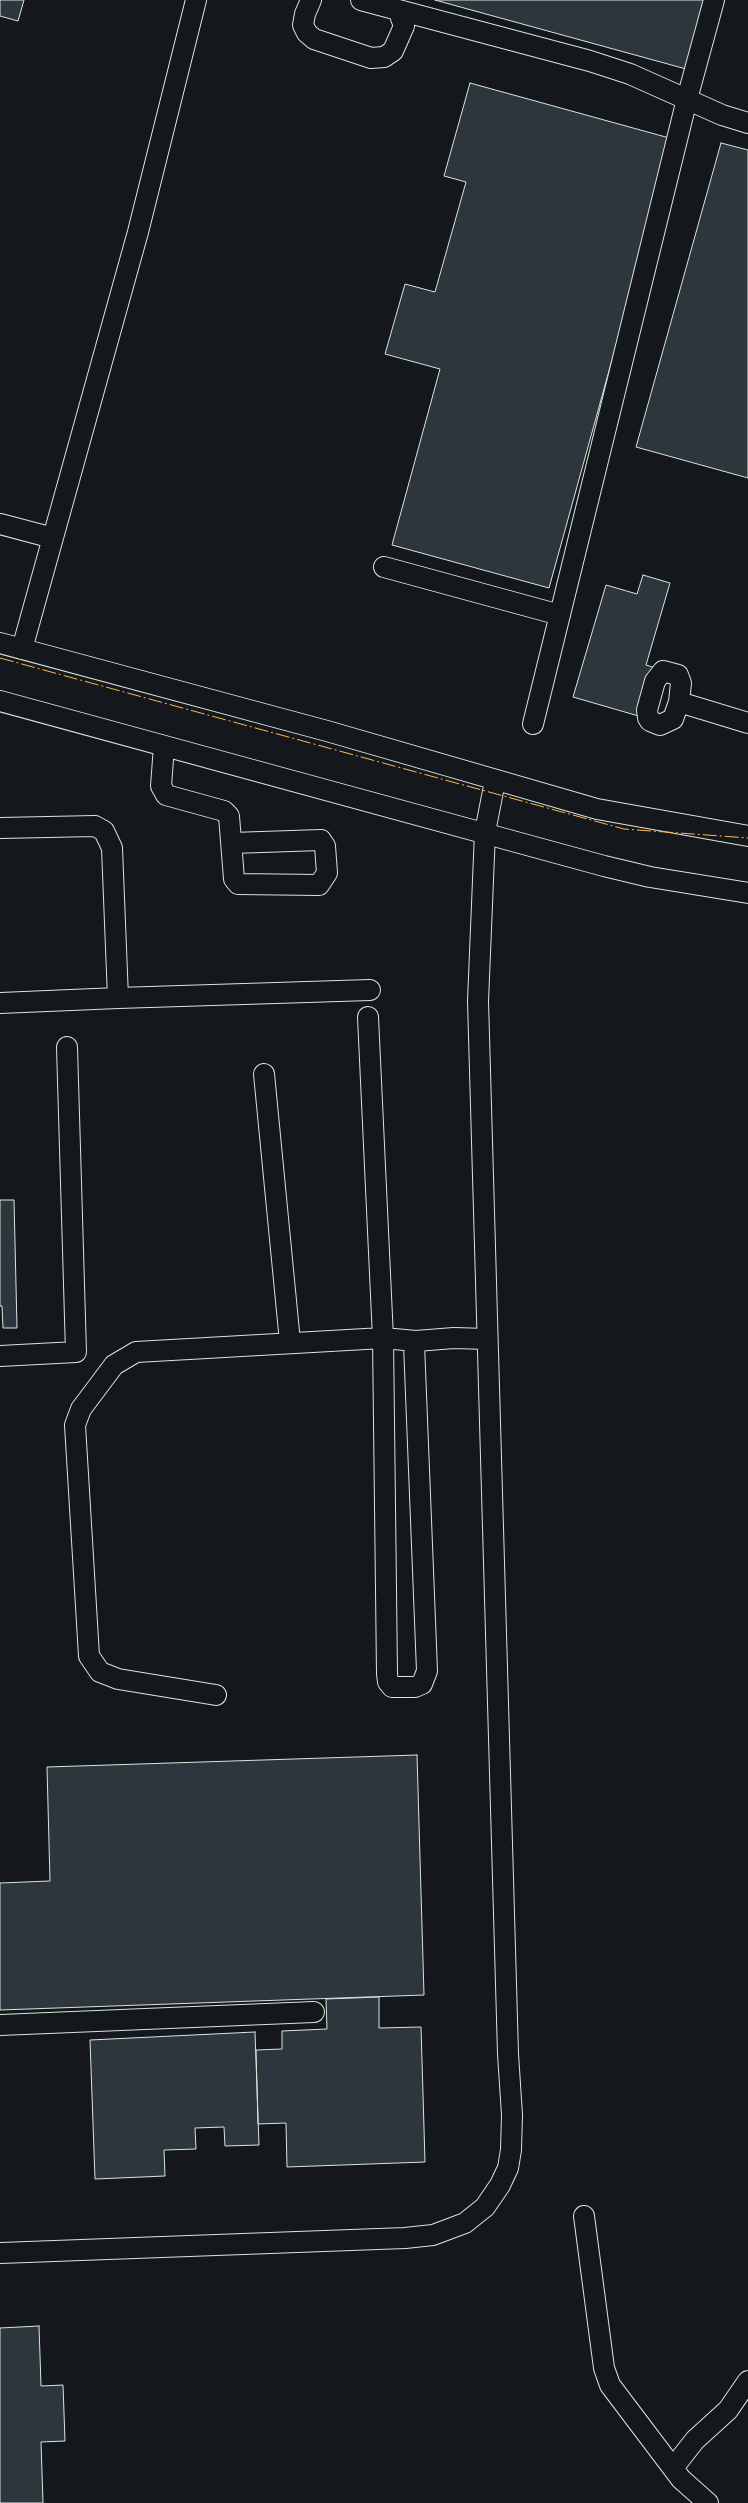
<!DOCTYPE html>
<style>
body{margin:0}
canvas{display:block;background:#14181c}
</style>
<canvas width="748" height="2503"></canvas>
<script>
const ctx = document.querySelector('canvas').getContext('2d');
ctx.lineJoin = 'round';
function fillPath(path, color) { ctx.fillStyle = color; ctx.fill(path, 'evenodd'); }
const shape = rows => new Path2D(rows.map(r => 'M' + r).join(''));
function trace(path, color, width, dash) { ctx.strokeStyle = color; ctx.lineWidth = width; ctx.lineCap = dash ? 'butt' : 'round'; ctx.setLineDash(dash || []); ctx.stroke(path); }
const building = shape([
 [0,0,24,0,18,21,0,16,0,0],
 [435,0,705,0,686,69,435,0],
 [470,83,673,139,549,588,392,545,440,369,385,354,405,284,435,292,466,182,444,176,470,83],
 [721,143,748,150,748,478,636,447,721,143],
 [643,575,670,583,646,665,656,668,642,717,573,697,606,585,637,594,643,575],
 [0,1200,14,1200,17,1328,3,1328,2,1306,0,1306,0,1200],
 [417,1755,424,1995,0,2010,0,1883,50,1881,47,1767,417,1755],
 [379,1997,379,2028,421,2027,425,2162,287,2167,286,2123,258,2124,256,2050,282,2049,282,2031,327,2029,326,1999,379,1997],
 [255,2032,259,2145,225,2146,224,2127,195,2128,196,2149,164,2150,165,2176,95,2179,90,2040,255,2032],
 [39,2326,41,2386,63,2385,65,2441,41,2442,43,2503,0,2503,0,2328,39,2326]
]);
fillPath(building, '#2c363c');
trace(building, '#d8e6dc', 1);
const minor = shape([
 [311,0,305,14,303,25,307,33,314,39,371,58,384,57,393,51,404,26,398,10],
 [361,0,590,61,630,74,722,115,748,123],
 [0,524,53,538],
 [384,567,560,615],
 [0,643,327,731,597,809,748,836],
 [22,649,138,232,196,0],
 [663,671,678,675,681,683,679,702,673,719,660,725,650,721,648,718,647,710,655,681,663,671],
 [0,701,604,866,650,877,748,893],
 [679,702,748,723],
 [533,724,687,99,714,0],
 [164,746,161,786,166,795,224,811,229,816,234,879,238,884,319,885,327,873,325,846,321,840,232,843],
 [0,828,95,826,104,831,112,848,118,998,370,990],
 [0,1003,118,998],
 [368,1017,383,1338,387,1674,388,1682,392,1687,415,1687,422,1684,427,1671,414,1344,416,1341,454,1338,487,1339],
 [264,1074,290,1342],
 [0,1356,76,1352,67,1047],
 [216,1695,118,1679,100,1672,89,1656,75,1425,81,1409,114,1365,136,1352,383,1338,416,1341],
 [0,2025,314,2012],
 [584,2216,604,2368,610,2385,681,2479,708,2503],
 [0,2253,405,2238,433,2235,465,2223,485,2207,500,2185,508,2168,511,2150,512,2115,508,2054,478,1001,485,832,495,781],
 [673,2468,695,2440,728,2410,748,2381]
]);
trace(minor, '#d8e6dc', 22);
trace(minor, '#14181c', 20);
trace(shape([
 [0,658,624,829,748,838]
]), '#ffb74d', 1, [14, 3, 2, 3]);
</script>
